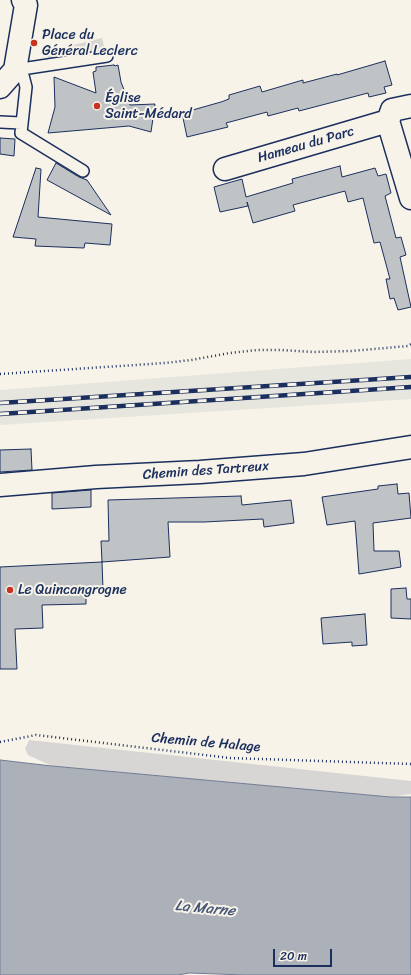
<!DOCTYPE html>
<meta charset="utf-8">
<style>
body{margin:0}
#map{position:relative;width:411px;height:975px;overflow:hidden;background:#f7f3e8;font-family:Sriracha,sans-serif}
canvas{display:block}
.scale{position:absolute;left:273px;top:949px;width:59px;height:18px;box-sizing:border-box;border:2px solid #1b2f5e;border-top:0;padding-left:5px;font-size:12px;line-height:14px;white-space:nowrap;color:#1b2f5e;-webkit-text-stroke:3px #f7f3e8;paint-order:stroke}
</style>
<div id="map">
<canvas width="411" height="975"></canvas>
<div class="scale">20 m</div>
</div>
<script>
const ctx = document.querySelector('canvas').getContext('2d');
ctx.lineJoin = 'round';
function fillPath(path, color) { ctx.fillStyle = color; ctx.fill(path, 'evenodd'); }
const shape = rows => new Path2D(rows.map(r => 'M' + r).join(''));
function trace(path, color, width, dash) { ctx.strokeStyle = color; ctx.lineWidth = width; ctx.lineCap = dash ? 'butt' : 'round'; ctx.setLineDash(dash || []); ctx.stroke(path); }
function drawText(font, color, halo, rows, align = 'center') {
  ctx.font = font + ' Sriracha,sans-serif'; ctx.lineWidth = 4; ctx.setLineDash([]); ctx.textBaseline = 'middle'; ctx.strokeStyle = halo; ctx.fillStyle = color; for (const [text, x, y, turn = 0] of rows) {
    ctx.save(); ctx.translate(x, y); ctx.rotate((+turn || 0) * Math.PI / 180); ctx.textAlign = isNaN(turn) ? turn : align; if (halo) ctx.strokeText(text, 0, 0); ctx.fillText(text, 0, 0); ctx.restore();
  }
}
fillPath(shape([
 [411,359,411,399,0,425,0,390]
]), '#e6e5de');
fillPath(shape([
 [102,38,105,50,48,58,45,52],
 [29,740,411,781,411,794,390,797,52,766,28,755,25,749]
]), '#d7d6d4');
const water = shape([
 [0,760,52,766,390,797,411,797,411,975,244,975,190,973,177,975,0,975,0,760]
]);
fillPath(water, '#acb0b9');
trace(water, '#727c95', 1);
const building = shape([
 [385,61,392,85,384,87,386,93,369,97,368,93,299,111,298,108,268,116,267,112,226,123,228,127,187,137,182,113,221,102,229,99,229,95,260,86,262,92,303,80,303,83,337,74,337,75,385,61],
 [114,65,115,66,118,65,121,82,130,105,155,104,151,132,129,126,48,133,55,107,54,77,96,93,93,72,96,71,96,67,114,65],
 [0,138,15,139,14,156,0,154,0,138],
 [56,163,79,177,87,180,111,215,47,180,56,163],
 [340,166,342,177,375,168,378,176,386,174,391,193,385,196,396,238,401,237,406,255,400,257,411,307,398,310,394,298,390,299,386,279,390,279,380,242,374,243,363,198,348,202,345,191,293,205,295,211,253,223,247,202,248,206,220,212,214,187,242,179,246,197,293,183,292,179,340,166],
 [36,168,41,169,38,217,112,224,110,245,85,243,84,248,35,246,36,239,13,237,36,168],
 [31,449,32,470,0,472,0,450,31,449],
 [397,484,398,494,409,493,411,518,373,523,374,551,399,551,401,567,359,574,355,521,327,525,322,497,378,489,378,486,397,484],
 [91,490,91,507,52,509,52,493,91,490],
 [241,496,242,505,291,500,294,523,264,527,263,519,204,522,168,522,170,557,102,562,101,541,109,541,108,500,241,496],
 [102,562,103,589,86,590,86,604,42,605,43,628,15,629,17,669,0,669,0,567,102,562],
 [406,588,407,599,411,599,411,619,391,618,391,589,406,588],
 [365,614,367,645,352,646,352,642,323,644,321,618,365,614]
]);
fillPath(building, '#c0c3c5');
trace(building, '#1b2f5e', 1);
const service = shape([
 [21,68,26,87,21,133,83,171],
 [15,70,107,56],
 [0,122,21,123]
]);
const minor = shape([
 [411,106,392,110,388,121,411,198],
 [225,169,388,121],
 [0,485,96,477,200,472,304,464,411,447]
]);
const tertiary = shape([
 [0,87,15,70,26,5,23,0]
]);
trace(service, '#1b2f5e', 14);
trace(minor, '#1b2f5e', 25);
trace(tertiary, '#1b2f5e', 25);
trace(shape([
 [0,374,165,363,191,360,230,353,257,350,281,350,313,352,351,351,408,346,411,344],
 [0,742,36,735,230,758,411,764]
]), '#1b2f5e', 2.5, [1, 3]);
trace(service, '#f7f3e8', 11);
trace(minor, '#f7f3e8', 22);
trace(tertiary, '#f7f3e8', 22);
const rail = shape([
 [0,403,411,377],
 [0,414,411,387]
]);
trace(rail, '#1b2f5e', 4.5);
trace(rail, '#f7f3e8', 3, [9]);
for (const [x, y, r, color] of [
 [34,43,4,"#c8321e"],
 [97,106,4,"#c8321e"],
 [10,590,4,"#c8321e"]
]) { const dot = new Path2D(); dot.arc(x, y, r, 0, 2 * Math.PI); ctx.fillStyle = color; ctx.fill(dot); trace(dot, '#f7f3e8', 1.5); }
drawText('14px', '#1b2f5e', '#f7f3e8', [
 ["Place du",42,35],
 ["Général Leclerc",42,51],
 ["Église",105,98],
 ["Saint-Médard",105,114],
 ["Le Quincangrogne",18,590]
], 'left');
drawText('14px', '#1b2f5e', '#f7f3e8', [
 ["Hameau du Parc",306,145,-16],
 ["Chemin des Tartreux",206,471,-4],
 ["Chemin de Halage",206,743,5]
]);
drawText('italic 15px', '#465679', '#f7f3e8', [
 ["La Marne",205,909,5]
]);
</script>
